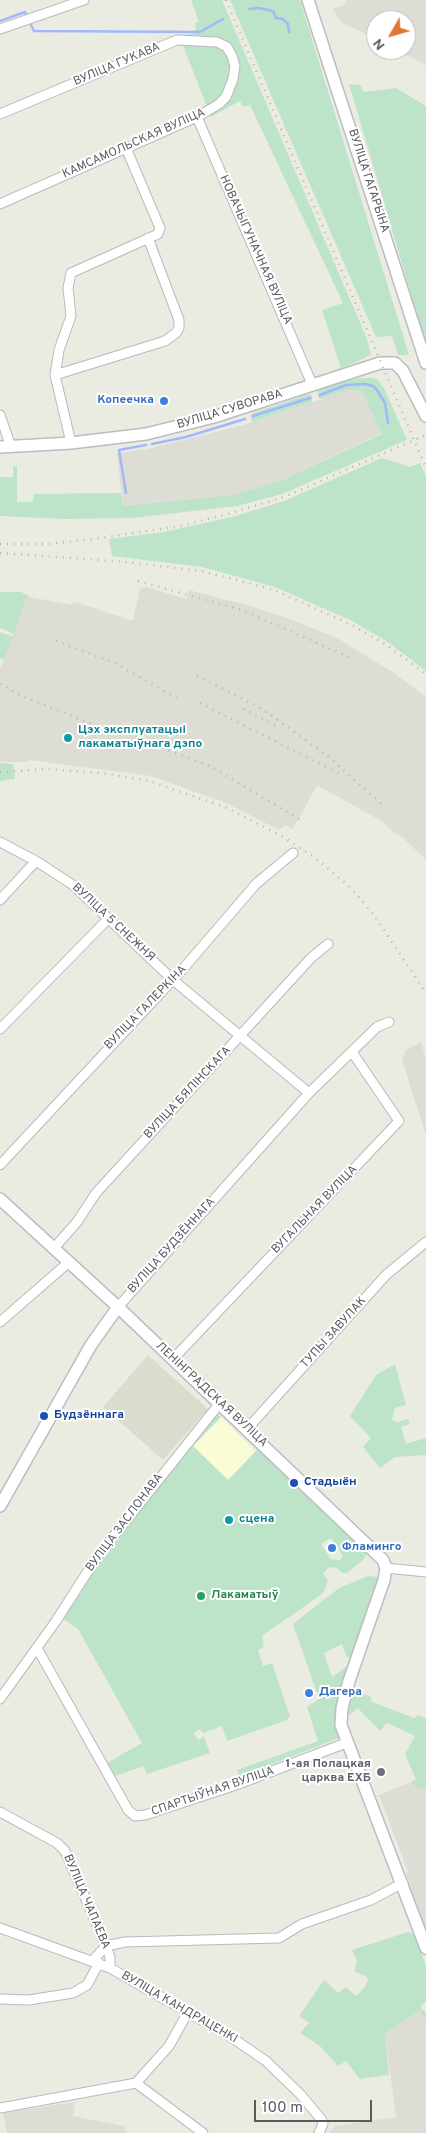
<!DOCTYPE html>
<meta charset="utf-8">
<style>
body{margin:0}
#map{position:relative;width:426px;height:2133px;overflow:hidden;background:#ebece1;font-family:Overpass,sans-serif}
canvas{display:block}
.north{position:absolute;left:366px;top:10px;width:50px;height:50px;box-sizing:border-box;background:#fff;border:1px solid #bdbdc0;border-radius:50%;rotate:232deg;font-size:14px;font-weight:700;line-height:20px;text-align:center;color:#595b61}
.north::after{content:'';display:block;margin:auto;width:18px;height:22px;background:#e37330;clip-path:polygon(50% 0,100% 100%,50% 72%,0 100%)}
.scale{position:absolute;left:254px;top:2100px;width:118px;height:22px;box-sizing:border-box;border:2px solid #595b61;border-top:0;padding-left:6px;font-size:15px;line-height:18px;white-space:nowrap;color:#595b61;-webkit-text-stroke:4px #fff;paint-order:stroke}
</style>
<div id="map">
<canvas width="426" height="2133"></canvas>
<div class="north">N</div>
<div class="scale">100 m</div>
</div>
<script>
const ctx = document.querySelector('canvas').getContext('2d');
ctx.lineJoin = 'round';
function fillPath(path, color) { ctx.fillStyle = color; ctx.fill(path, 'evenodd'); }
const shape = rows => new Path2D(rows.map(r => 'M' + r).join(''));
function trace(path, color, width, dash) { ctx.strokeStyle = color; ctx.lineWidth = width; ctx.lineCap = dash ? 'butt' : 'round'; ctx.setLineDash(dash || []); ctx.stroke(path); }
function drawText(font, color, halo, rows, align = 'center') {
  ctx.font = font + ' Overpass,sans-serif'; ctx.lineWidth = 4; ctx.setLineDash([]); ctx.textBaseline = 'middle'; ctx.strokeStyle = halo; ctx.fillStyle = color; for (const [text, x, y, turn = 0] of rows) {
    ctx.save(); ctx.translate(x, y); ctx.rotate((+turn || 0) * Math.PI / 180); ctx.textAlign = isNaN(turn) ? turn : align; if (halo) ctx.strokeText(text, 0, 0); ctx.fillText(text, 0, 0); ctx.restore();
  }
}
fillPath(shape([
 [221,1417,255,1451,228,1481,193,1446]
]), '#fafcd5');
fillPath(shape([
 [345,0,426,0,426,65,396,50,406,50,406,20,376,20,376,39,341,22,333,9,346,4],
 [348,390,362,391,382,433,282,480,233,495,123,506,117,453,147,449,243,425],
 [146,587,186,599,189,590,247,605,290,619,337,638,394,673,426,697,426,860,403,838,387,827,385,823,317,785,293,829,285,825,279,830,226,803,151,776,29,760,26,762,0,762,0,669,26,599,30,597,72,605,73,601,133,621,140,588],
 [421,1042,426,1059,426,1135,402,1060,406,1050],
 [426,1717,426,1932,406,1873,408,1872,380,1797,374,1797,416,1780,405,1754],
 [419,2011,426,2019,426,2133,329,2133,335,2126,396,2117,385,2034],
 [75,2102,73,2116,124,2126,126,2133,7,2133,3,2113]
]), '#ddddd5');
fillPath(shape([
 [148,1355,208,1409,163,1460,103,1407]
]), '#dbdccf');
fillPath(shape([
 [191,0,222,0,367,339,371,355,356,362,341,368,322,310,343,303,250,105,243,107,240,101,211,117,209,112,235,79,229,46,180,38,178,35,192,34,196,29,195,23,199,22],
 [230,0,300,0,409,355,398,355,392,336,376,337],
 [182,43,216,44,225,49,232,66,224,96,208,109],
 [349,84,360,85,364,92,396,88,426,106,426,345],
 [359,378,373,378,378,380,384,388,407,440,282,494,237,506,133,518,64,519,0,516,0,477,13,477,13,466,17,466,17,502,33,502,34,494,121,493,123,506,233,495,282,480,382,434,362,391,348,390,320,399,318,396,318,390,345,380],
 [309,394,312,396,312,402,252,422,251,415,253,413],
 [382,458,410,467,420,463,426,476,426,671,388,642,352,621,275,587,202,567,112,556,109,539,164,532,232,517,284,501],
 [0,592,21,592,30,597,26,599,14,634,0,628],
 [0,632,13,637,4,659,0,658],
 [0,763,13,764,15,779,0,781],
 [395,1364,406,1405,395,1408,392,1420,398,1422,408,1419,410,1424,401,1427,406,1444,426,1438,426,1455,395,1457,380,1468,363,1447,371,1438,350,1416,376,1375],
 [217,1414,221,1417,193,1446,228,1480,260,1447,367,1553,363,1560,347,1573,342,1573,337,1568,329,1567,323,1574,328,1580,324,1591,319,1596,262,1636,264,1647,258,1650,263,1666,272,1663,290,1716,287,1720,227,1741,222,1726,203,1733,200,1729,194,1733,198,1740,204,1737,210,1753,147,1774,144,1766,115,1776,107,1763,142,1743,78,1629,62,1618,101,1559],
 [331,1538,343,1556,340,1560,331,1559,321,1544],
 [368,1576,377,1577,379,1581,351,1659,347,1657,342,1644,324,1653,332,1677,350,1664,339,1738,239,1777,237,1770,318,1741,307,1707,319,1699,293,1624,339,1588],
 [355,1691,370,1696,372,1702,414,1718,418,1715,426,1718,426,1787,420,1789,413,1785,411,1782,416,1779,405,1754,415,1736,387,1723,380,1731,358,1708,348,1716,352,1694],
 [408,1932,416,1936,426,1967,426,2001,420,2007,426,2013,426,2019,419,2011,385,2034,389,2075,360,2079,346,2061,338,2066,320,2046,300,2033,309,2023,299,2016,324,1980,338,1993,346,1987,356,1996,364,1988,369,1978,354,1971,357,1961,352,1950]
]), '#bde3c9');
trace(shape([
 [249,9,259,8,273,11,276,18,283,19,288,24,289,32],
 [0,21,25,12,26,14],
 [31,25,34,31,200,32,223,19],
 [320,395,346,385,365,384,373,386,377,390,385,403,388,423],
 [253,416,310,398],
 [152,444,186,437,245,419],
 [126,493,119,450,146,445]
]), '#a1b9fc', 2.5);
const street = shape([
 [0,29,84,0],
 [0,114,177,40,217,42,227,47,232,56,235,66,233,79,226,97,219,104,197,117,0,204],
 [197,117,312,384],
 [55,375,165,341,176,333,179,328,179,320,148,238],
 [0,415,11,447],
 [71,443,55,375,59,350,71,316,68,288,71,273,158,234,160,228,126,148],
 [0,842,36,861,73,885,173,980,309,1093],
 [0,900,36,861],
 [0,1029,109,918],
 [0,1165,182,970,256,884,293,853],
 [54,1248,77,1222,96,1193,311,958,328,944],
 [118,1307,309,1093,377,1027,389,1022],
 [0,1322,69,1262],
 [173,1359,399,1121,352,1052],
 [247,1429,386,1275,426,1242],
 [386,1568,426,1572],
 [37,1648,128,1810,135,1816,145,1815,236,1785,346,1743],
 [0,1699,56,1621,97,1557,220,1403],
 [0,1812,57,1843,65,1851,106,1946,110,1957,110,1968],
 [0,1928,110,1968,228,2035,266,2061,301,2095,321,2119,323,2124,319,2133],
 [92,1961,106,1946,125,1942,279,1938,302,1924,371,1900,403,1883],
 [0,1999,29,2000,73,1993,87,1985,99,1963],
 [136,2083,169,2046,188,2012],
 [0,2108,136,2083,203,2133]
]);
const secondary = shape([
 [308,0,426,363],
 [0,447,71,443,146,434,214,417,380,363,395,363,403,371,426,416],
 [0,1199,118,1307,383,1560,386,1568,384,1580,349,1681,342,1708,341,1725,426,1948],
 [0,1506,91,1345,118,1307]
]);
trace(street, '#b8b9bf', 11);
trace(secondary, '#bbbcc4', 14);
trace(street, '#fff', 9);
trace(secondary, '#fff', 11);
trace(shape([
 [226,0,426,468],
 [0,544,49,544,93,539,181,526,231,513,284,497,426,435],
 [0,553,127,562,201,571,237,580,274,590,350,624,385,644,426,674],
 [138,581,242,610,349,657],
 [56,641,115,663,178,699],
 [197,676,257,706,275,718,329,757,383,805],
 [0,684,22,696,94,725],
 [200,703,340,774],
 [243,709,281,728],
 [149,743,210,766,302,821],
 [0,772,49,769,102,773,149,781,225,807,280,835,314,857,351,888,374,915,426,993]
]), '#b4b4b5', 2.5, [1, 6]);
for (const [x, y, r, color] of [
 [164,401,5,"#3f7fe0"],
 [68,738,5,"#0f9aa8"],
 [44,1416,5,"#1a4fb4"],
 [294,1483,5,"#1a4fb4"],
 [229,1520,5,"#0f9aa8"],
 [332,1548,5,"#3f7fe0"],
 [201,1596,5,"#2e9e5b"],
 [309,1693,5,"#3f7fe0"],
 [381,1772,5,"#6b7280"]
]) { const dot = new Path2D(); dot.arc(x, y, r, 0, 2 * Math.PI); ctx.fillStyle = color; ctx.fill(dot); trace(dot, '#fff', 2); }
drawText('12px', '#595b61', '#fff', [
 ["ВУЛІЦА ГУКАВА",117,65,-23],
 ["КАМСАМОЛЬСКАЯ ВУЛІЦА",134,144,-24],
 ["ВУЛІЦА ГАГАРЫНА",368,181,72],
 ["НОВАЧЫГУНАЧНАЯ ВУЛІЦА",255,250,66],
 ["ВУЛІЦА СУВОРАВА",230,410,-17],
 ["ВУЛІЦА 5 СНЕЖНЯ",113,923,43],
 ["ВУЛІЦА ГАЛЕРКІНА",146,1008,-46],
 ["ВУЛІЦА БЯЛІНСКАГА",188,1093,-47],
 ["ВУГАЛЬНАЯ ВУЛІЦА",315,1210,-46],
 ["ВУЛІЦА БУДЗЁННАГА",172,1246,-48],
 ["ТУПЫ ЗАВУЛАК",334,1333,-48],
 ["ЛЕНІНГРАДСКАЯ ВУЛІЦА",211,1395,43],
 ["ВУЛІЦА ЗАСЛОНАВА",125,1523,-53],
 ["СПАРТЫЎНАЯ ВУЛІЦА",213,1792,-19],
 ["ВУЛІЦА ЧАПАЕВА",86,1902,67],
 ["ВУЛІЦА КАНДРАЦЕНКІ",179,2008,30]
]);
drawText('bold 12px', '#366cbe', '#fff', [
 ["Копеечка",154,401,"right"],
 ["Фламинго",342,1548],
 ["Дагера",319,1693]
], 'left');
drawText('bold 12px', '#0d838f', '#fff', [
 ["Цэх эксплуатацыі",78,731],
 ["лакаматыўнага дэпо",78,745],
 ["сцена",239,1520]
], 'left');
drawText('bold 12px', '#164399', '#fff', [
 ["Будзённага",54,1416],
 ["Стадыён",304,1483]
], 'left');
drawText('bold 12px', '#27864d', '#fff', [
 ["Лакаматыў",211,1596]
], 'left');
drawText('bold 12px', '#5b616d', '#fff', [
 ["1-ая Полацкая",371,1765],
 ["царква ЕХБ",371,1779]
], 'right');
</script>
